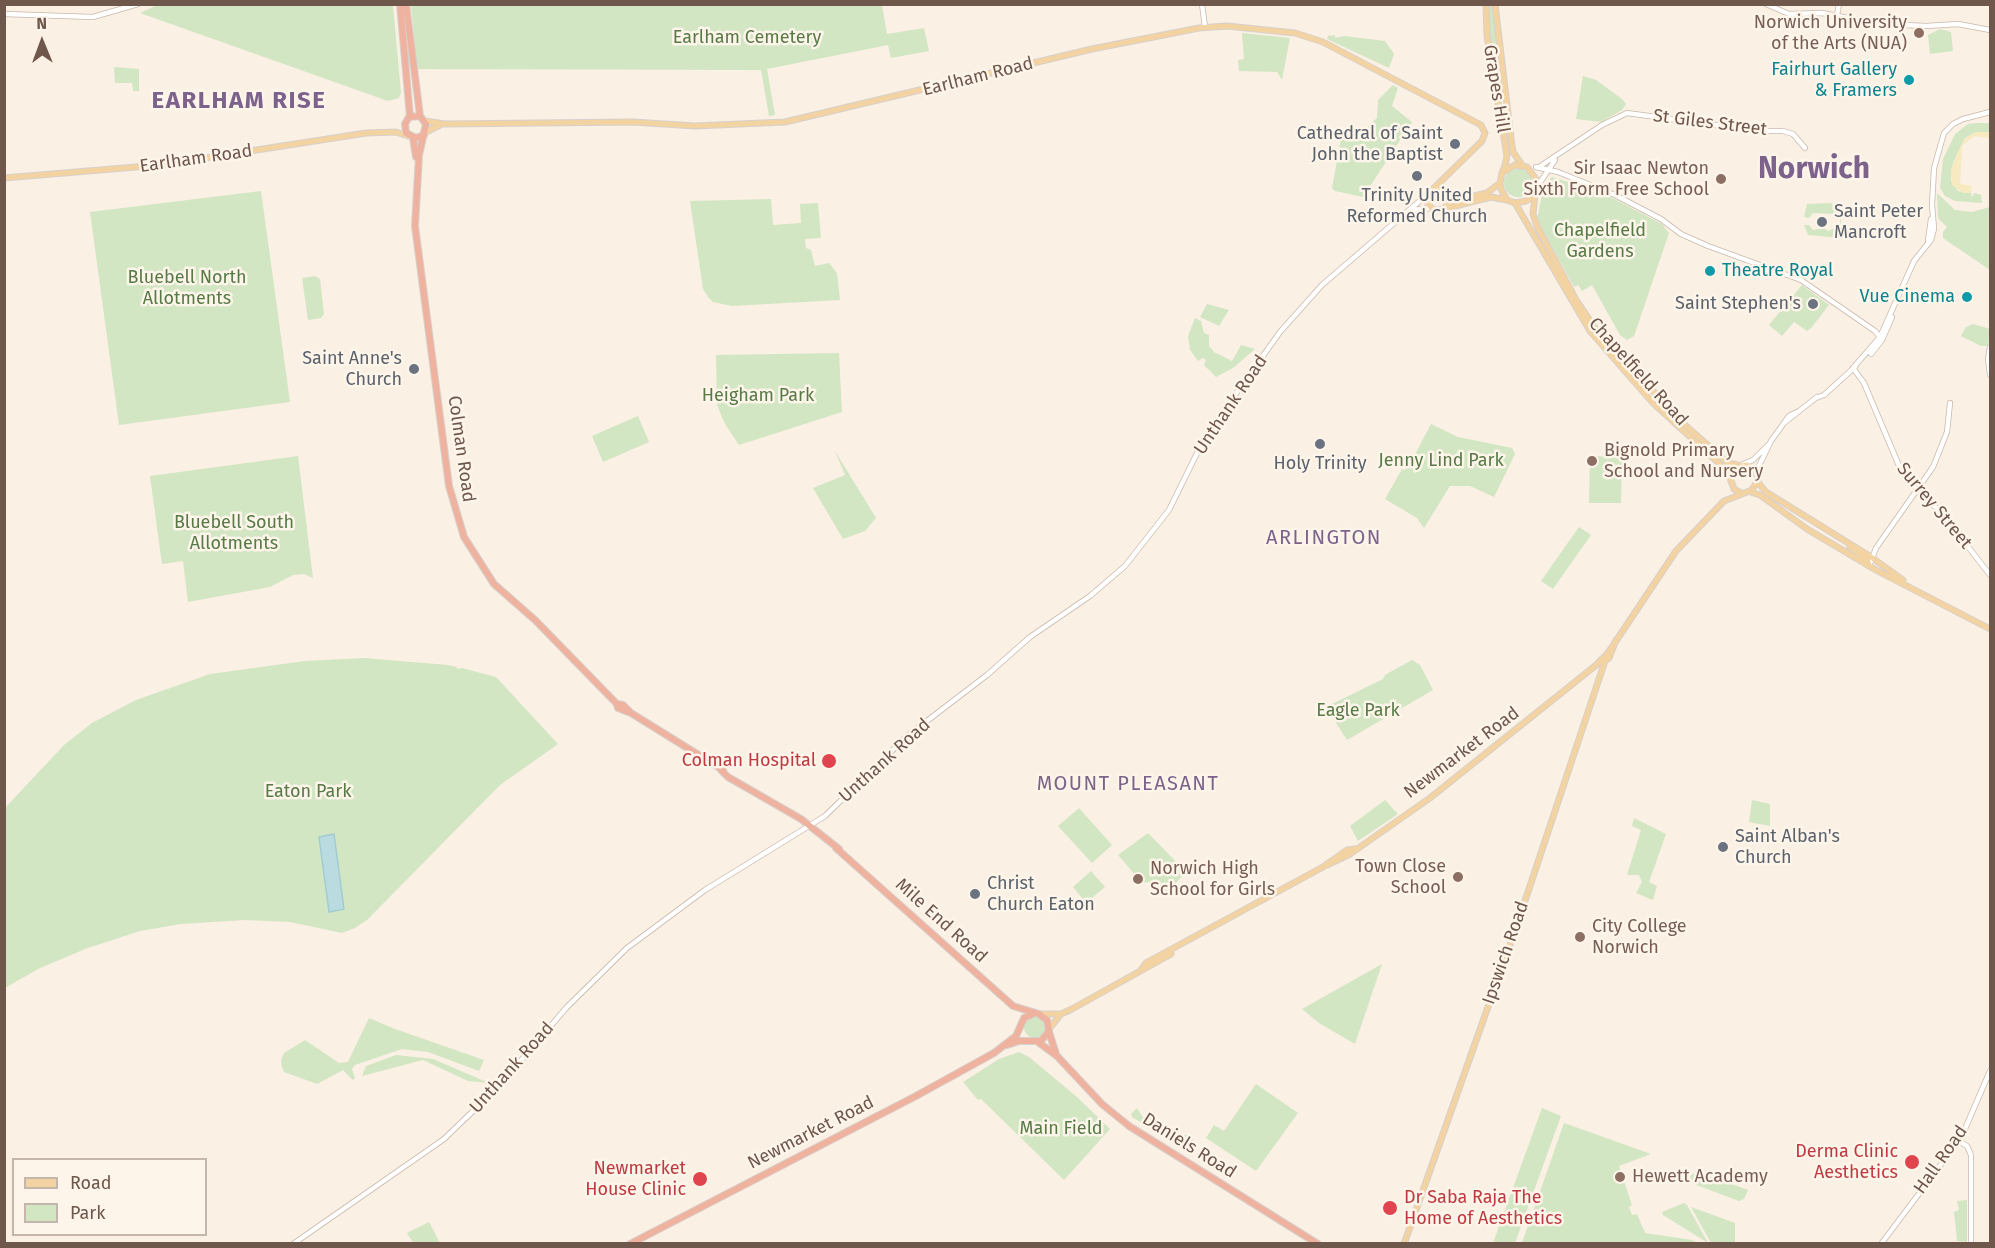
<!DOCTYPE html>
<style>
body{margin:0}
#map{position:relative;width:1995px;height:1248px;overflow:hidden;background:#faf0e3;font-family:"Fira Sans",sans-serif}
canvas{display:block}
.frame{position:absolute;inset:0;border:6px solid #6f574b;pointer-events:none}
.legend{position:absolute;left:12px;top:1158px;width:195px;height:78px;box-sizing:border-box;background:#fdf5e9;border:2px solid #c4b6aa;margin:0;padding:8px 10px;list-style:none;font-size:18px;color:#6f574b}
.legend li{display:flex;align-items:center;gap:12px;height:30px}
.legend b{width:30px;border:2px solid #c4b6aa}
.north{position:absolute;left:12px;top:12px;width:60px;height:60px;-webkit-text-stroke:4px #fdf5e9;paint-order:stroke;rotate:359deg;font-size:16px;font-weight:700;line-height:24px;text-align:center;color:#6f574b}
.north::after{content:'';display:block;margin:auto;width:21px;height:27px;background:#6f574b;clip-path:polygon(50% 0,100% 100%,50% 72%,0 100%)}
</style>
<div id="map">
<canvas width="1995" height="1248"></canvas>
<div class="frame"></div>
<ul class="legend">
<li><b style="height:8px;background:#f3d3a1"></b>Road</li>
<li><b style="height:16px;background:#d2e6c3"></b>Park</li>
</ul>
<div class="north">N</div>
</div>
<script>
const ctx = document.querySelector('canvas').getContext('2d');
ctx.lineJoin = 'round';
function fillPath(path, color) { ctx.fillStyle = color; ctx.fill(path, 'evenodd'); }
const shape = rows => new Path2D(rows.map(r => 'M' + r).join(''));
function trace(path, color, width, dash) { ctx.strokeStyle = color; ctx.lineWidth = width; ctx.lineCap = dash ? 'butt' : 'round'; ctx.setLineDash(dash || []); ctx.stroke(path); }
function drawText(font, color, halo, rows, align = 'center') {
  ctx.font = font + ' "Fira Sans",sans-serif'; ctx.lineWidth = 5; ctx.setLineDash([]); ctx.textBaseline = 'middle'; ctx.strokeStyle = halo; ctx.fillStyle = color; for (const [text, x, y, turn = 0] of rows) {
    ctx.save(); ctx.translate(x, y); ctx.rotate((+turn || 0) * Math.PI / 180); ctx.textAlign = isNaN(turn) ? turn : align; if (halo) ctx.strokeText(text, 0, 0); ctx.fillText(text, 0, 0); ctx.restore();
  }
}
fillPath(shape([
 [157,5,393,5,401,93,399,98,388,101,140,13],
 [411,5,882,5,887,34,924,28,929,51,891,58,888,45,767,69,775,115,769,116,761,70,417,69],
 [1489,5,1493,5,1504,124,1488,25],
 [1940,29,1951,32,1953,51,1930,54,1928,35],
 [1242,33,1290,38,1282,80,1277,72,1239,71,1238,60,1244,59],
 [1335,35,1335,38,1344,36,1385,41,1394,54,1389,68,1327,39,1328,36],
 [114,67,139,69,139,91,133,91,132,83,115,83],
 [1583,76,1596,80,1622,99,1626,104,1622,110,1601,122,1576,119],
 [1393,85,1398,88,1392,106,1412,122,1363,197,1335,191,1332,188,1342,133,1363,131,1377,118,1378,100],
 [1977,123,1990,123,1990,132,1976,132,1965,138,1953,163,1951,181,1958,191,1971,193,1972,198,1974,193,1981,195,1982,203,1955,201,1945,196,1940,188,1943,159,1955,134,1968,124],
 '1504 183a14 14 0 1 1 28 0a14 14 0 1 1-28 0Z',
 [1552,177,1601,192,1662,224,1669,233,1634,336,1627,340,1620,335,1592,285,1582,291,1578,285,1574,287,1537,219,1544,185],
 [261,191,290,402,119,425,90,212],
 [1937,193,1955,210,1972,212,1990,207,1990,270,1943,238,1943,232,1947,227,1938,218],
 [771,199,773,225,801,223,800,204,818,203,821,238,805,239,806,248,811,250,815,266,829,263,837,273,840,300,732,306,713,302,708,297,703,289,690,201],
 [1832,203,1833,207,1840,209,1842,238,1808,235,1804,225,1809,225,1813,230,1824,228,1828,231,1835,228,1835,235,1841,235,1840,219,1834,218,1834,214,1813,213,1809,218,1804,217,1807,204],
 [315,276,320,279,324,314,321,318,308,320,302,278],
 [1802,285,1829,305,1811,328,1807,331,1794,322,1782,336,1769,325],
 [1207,304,1229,310,1219,326,1200,317],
 [1195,318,1201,321,1204,333,1209,335,1209,346,1214,352,1232,361,1241,345,1255,349,1233,368,1216,377,1204,365,1206,360,1203,358,1198,361,1190,350,1188,336],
 [1973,324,1990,329,1988,346,1981,346,1961,336,1966,327],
 [839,353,842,412,739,445,725,424,717,405,716,355],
 [638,416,649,442,603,462,592,436],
 [1431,424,1458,437,1512,448,1515,454,1494,497,1470,486,1450,486,1424,528,1417,518,1385,499,1402,469,1405,470,1412,460],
 [835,451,876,518,865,531,843,539,813,488,845,475],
 [298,456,313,578,304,574,293,575,270,587,188,602,183,561,162,564,150,476],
 [1590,456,1622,457,1621,503,1589,503],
 [1579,527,1591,535,1553,589,1541,581],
 [364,658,448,665,457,667,457,669,462,668,496,677,558,744,500,785,367,920,355,928,342,933,290,922,245,920,181,924,140,931,85,949,38,969,5,988,4,809,64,745,92,723,136,700,210,674,305,661],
 [1412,660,1420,665,1433,690,1347,740,1327,709,1328,706,1383,679,1385,675],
 [1385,800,1398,814,1358,841,1350,826],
 [1752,800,1770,804,1770,826,1749,822],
 [1079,808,1112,845,1092,863,1058,826],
 [1634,818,1666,834,1649,882,1657,886,1653,900,1636,893,1642,882,1639,875,1627,875,1641,830,1632,826],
 [1148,833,1186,872,1164,896,1148,882,1142,883,1118,855],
 [1091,871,1105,887,1086,903,1073,887],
 [1382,964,1355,1044,1319,1023,1302,1009],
 '1024 1027a11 11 0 1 1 22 0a11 11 0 1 1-22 0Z',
 [369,1018,395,1029,484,1060,479,1071,428,1052,402,1049,355,1065,352,1069,355,1078,353,1080,343,1070,317,1084,284,1072,282,1067,281,1060,284,1053,305,1040,339,1063,348,1062],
 [1019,1052,1029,1057,1077,1097,1110,1129,1064,1180,981,1099,978,1100,963,1082,999,1059],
 [396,1055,433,1059,489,1083,468,1081,423,1060,362,1076,366,1066],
 [1256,1084,1298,1113,1256,1171,1206,1138,1214,1125,1224,1131],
 [1137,1108,1143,1118,1160,1130,1174,1135,1193,1135,1193,1145,1175,1143,1132,1117,1131,1114],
 [1542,1108,1561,1116,1515,1243,1493,1243],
 [1564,1123,1651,1154,1619,1166,1632,1205,1629,1207,1632,1215,1637,1214,1645,1233,1692,1240,1697,1243,1522,1243],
 [1697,1171,1748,1190,1744,1199,1739,1201,1691,1183,1690,1176],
 [1967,1200,1967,1242,1957,1241,1954,1212,1959,1210,1957,1201],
 [1684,1203,1687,1205,1708,1243,1663,1215,1662,1212],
 [1691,1207,1735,1223,1735,1243,1711,1243],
 [429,1222,440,1243,413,1243,407,1233]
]), '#d2e6c3');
fillPath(shape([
 [1976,132,1990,132,1990,138,1974,136,1962,146,1960,184,1972,186,1971,193,1963,193,1952,185,1951,169,1961,145,1968,136]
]), '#f7e9c0');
const water = shape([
 [334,834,344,909,329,912,319,837,334,834]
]);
fillPath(water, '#badce1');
trace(water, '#a1ccd2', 1.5);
const minor = shape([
 [1202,4,1205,27],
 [1766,4,1789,14,1822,13,1880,24,1926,26,1958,24,1990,30],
 [4,14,93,17,138,4],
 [1837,15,1839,4],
 [1536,167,1558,172,1615,195,1661,219,1681,234,1708,246,1801,280,1875,331,1882,340],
 [1539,167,1602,125,1627,113,1759,131,1783,131,1793,134,1805,148],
 [1537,187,1555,160],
 [1932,205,1934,168,1944,133,1953,124,1963,119,1990,112],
 [1411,210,1432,208],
 [1928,241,1931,219],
 [1990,347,1988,359,1990,375],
 [1871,354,1882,340,1892,317],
 [1853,368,1864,383,1900,468,1922,495,1941,512,1990,575],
 [1853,368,1880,337,1914,261,1931,240,1934,229,1932,204],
 [1816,398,1824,395,1855,367],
 [1784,423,1817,397],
 [1743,464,1753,460,1768,445],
 [1756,472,1771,441,1789,416,1797,412],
 [1869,566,1876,548,1933,467,1947,432,1950,403],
 [1959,1141,1967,1146,1971,1155,1971,1244],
 [293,1244,444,1139,498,1087,567,1007,627,948,705,890,825,816,906,737,987,675,1030,637,1090,596,1125,566,1169,510,1205,437,1280,332,1322,285,1429,193],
 [1881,1244,1961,1138,1990,1071]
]);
const major = shape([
 [1486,4,1487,36,1507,156,1505,166,1502,173,1500,183,1501,189,1507,200,1515,203,1526,201,1535,194,1536,179,1527,167,1515,165,1502,173],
 [1495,4,1511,139,1513,152,1522,165],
 [425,121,445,124,633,122,695,126,785,122,1092,49,1199,28,1227,26,1295,33,1323,42,1481,125,1485,133,1482,141,1430,192,1427,202,1432,209,1439,210,1491,197,1507,200],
 [426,132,440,125],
 [4,178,160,165,366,133,396,132,408,136],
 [1434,189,1441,189,1447,194,1448,201,1445,207],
 [1447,194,1461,199,1487,193,1500,183],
 [1535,194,1533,214,1537,226,1576,300,1597,331,1685,425,1728,463,1738,465],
 [1515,203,1590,331,1653,403,1724,468,1730,478],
 [1751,492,1760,495,1807,529,1876,570,1990,629],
 [1741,493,1734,489,1730,478,1735,467,1747,465,1756,472,1759,484,1766,492,1871,557,1903,580],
 [1850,547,1867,559,1869,566],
 [1327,865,1350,854,1430,798,1595,666,1608,653,1676,551,1724,501,1752,490,1758,480],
 [1141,970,1146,963,1323,867,1347,850,1355,849],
 [1040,1014,1061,1014,1072,1009,1171,954],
 [1049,1029,1061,1014],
 [1404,1244,1517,925,1605,661,1609,658,1616,640]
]);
const highway = shape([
 [400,4,410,117],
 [406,4,420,116],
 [424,135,416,138,406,133,405,124,409,117,420,116,426,124,419,155,415,226,449,486,464,537,494,584,535,620,617,704,618,708,631,713],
 [413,138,416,157],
 [617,704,623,705,631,713,723,770],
 [721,770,728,777,801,819,839,849],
 [836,848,1013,1006,1039,1014,1047,1020,1049,1031,1041,1041,1019,1041,1007,1045],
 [1049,1032,1056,1054],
 [1038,1042,1057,1056,1102,1104,1129,1126,1318,1244],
 [630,1244,916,1096,994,1053,1016,1036,1024,1018,1035,1013]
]);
trace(minor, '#c9b8ab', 6);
trace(major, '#d7d0cd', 7);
trace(highway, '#d7d0cd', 8);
trace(minor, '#fff', 4.5);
trace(major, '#f3d3a1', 5);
trace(highway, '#efb29f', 6);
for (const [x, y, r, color] of [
 [1919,33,6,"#8d6e63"],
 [1909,80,6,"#0f9aa8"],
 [1455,144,6,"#6b7280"],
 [1417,176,6,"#6b7280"],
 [1721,179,6,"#8d6e63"],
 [1822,222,6,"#6b7280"],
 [1710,271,6,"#0f9aa8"],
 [1967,297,6,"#0f9aa8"],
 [1813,304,6,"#6b7280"],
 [414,369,6,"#6b7280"],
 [1320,444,6,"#6b7280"],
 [1592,461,6,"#8d6e63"],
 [829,761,8,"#e0444e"],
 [1723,847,6,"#6b7280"],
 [1458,877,6,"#8d6e63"],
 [1138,879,6,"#8d6e63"],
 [975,894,6,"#6b7280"],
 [1580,937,6,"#8d6e63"],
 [1912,1162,8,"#e0444e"],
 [1620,1177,6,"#8d6e63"],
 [700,1179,8,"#e0444e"],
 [1390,1208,8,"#e0444e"]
]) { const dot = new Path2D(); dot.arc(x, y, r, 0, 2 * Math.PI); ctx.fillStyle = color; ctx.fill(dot); trace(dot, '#fdf5e9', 2); }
drawText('18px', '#785e54', '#fdf5e9', [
 ["Norwich University",1907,23,"right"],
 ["of the Arts (NUA)",1907,44,"right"],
 ["Sir Isaac Newton",1709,169,"right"],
 ["Sixth Form Free School",1709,190,"right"],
 ["Bignold Primary",1604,451],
 ["School and Nursery",1604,472],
 ["Town Close",1446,867,"right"],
 ["School",1446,888,"right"],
 ["Norwich High",1150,869],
 ["School for Girls",1150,890],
 ["City College",1592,927],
 ["Norwich",1592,948],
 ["Hewett Academy",1632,1177]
], 'left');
drawText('18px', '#577a47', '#fdf5e9', [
 ["Earlham Cemetery",747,38],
 ["Chapelfield",1600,231],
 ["Gardens",1600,252],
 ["Bluebell North",187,278],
 ["Allotments",187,299],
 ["Heigham Park",758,396],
 ["Jenny Lind Park",1441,461],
 ["Bluebell South",234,523],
 ["Allotments",234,544],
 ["Eagle Park",1358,711],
 ["Eaton Park",308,792],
 ["Main Field",1061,1129]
]);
drawText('18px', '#0d838f', '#fdf5e9', [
 ["Fairhurt Gallery",1897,70],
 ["& Framers",1897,91],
 ["Theatre Royal",1722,271,"left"],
 ["Vue Cinema",1955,297]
], 'right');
drawText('18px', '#6f574b', '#fdf5e9', [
 ["Earlham Road",978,77,-14],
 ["Grapes Hill",1496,89,81],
 ["St Giles Street",1710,123,7],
 ["Earlham Road",196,159,-8],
 ["Chapelfield Road",1638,372,48],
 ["Unthank Road",1231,405,-56],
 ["Colman Road",461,449,82],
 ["Surrey Street",1934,506,50],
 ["Newmarket Road",1462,753,-37],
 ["Unthank Road",885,761,-42],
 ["Mile End Road",941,921,42],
 ["Ipswich Road",1506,953,-71],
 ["Unthank Road",512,1068,-48],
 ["Newmarket Road",811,1133,-27],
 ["Daniels Road",1189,1146,32],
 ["Hall Road",1941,1160,-55]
]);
drawText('18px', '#5b616d', '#fdf5e9', [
 ["Cathedral of Saint",1443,134],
 ["John the Baptist",1443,155],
 ["Trinity United",1417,196,"center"],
 ["Reformed Church",1417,217,"center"],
 ["Saint Peter",1834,212,"left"],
 ["Mancroft",1834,233,"left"],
 ["Saint Stephen's",1801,304],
 ["Saint Anne's",402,359],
 ["Church",402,380],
 ["Holy Trinity",1320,464,"center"],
 ["Saint Alban's",1735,837,"left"],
 ["Church",1735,858,"left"],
 ["Christ",987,884,"left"],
 ["Church Eaton",987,905,"left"]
], 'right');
drawText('18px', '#be3a42', '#fdf5e9', [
 ["Colman Hospital",816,761],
 ["Derma Clinic",1898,1152],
 ["Aesthetics",1898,1173],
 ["Newmarket",686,1169],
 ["House Clinic",686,1190],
 ["Dr Saba Raja The",1404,1198,"left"],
 ["Home of Aesthetics",1404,1219,"left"]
], 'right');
ctx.letterSpacing = '1.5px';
drawText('20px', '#7d638c', '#fdf5e9', [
 ["ARLINGTON",1324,538],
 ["MOUNT PLEASANT",1128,784]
]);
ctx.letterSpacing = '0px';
ctx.letterSpacing = '1.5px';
drawText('bold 24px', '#7d638c', '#fdf5e9', [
 ["EARLHAM RISE",239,101]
]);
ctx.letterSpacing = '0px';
drawText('bold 30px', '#7d638c', '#fdf5e9', [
 ["Norwich",1814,170]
]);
</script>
